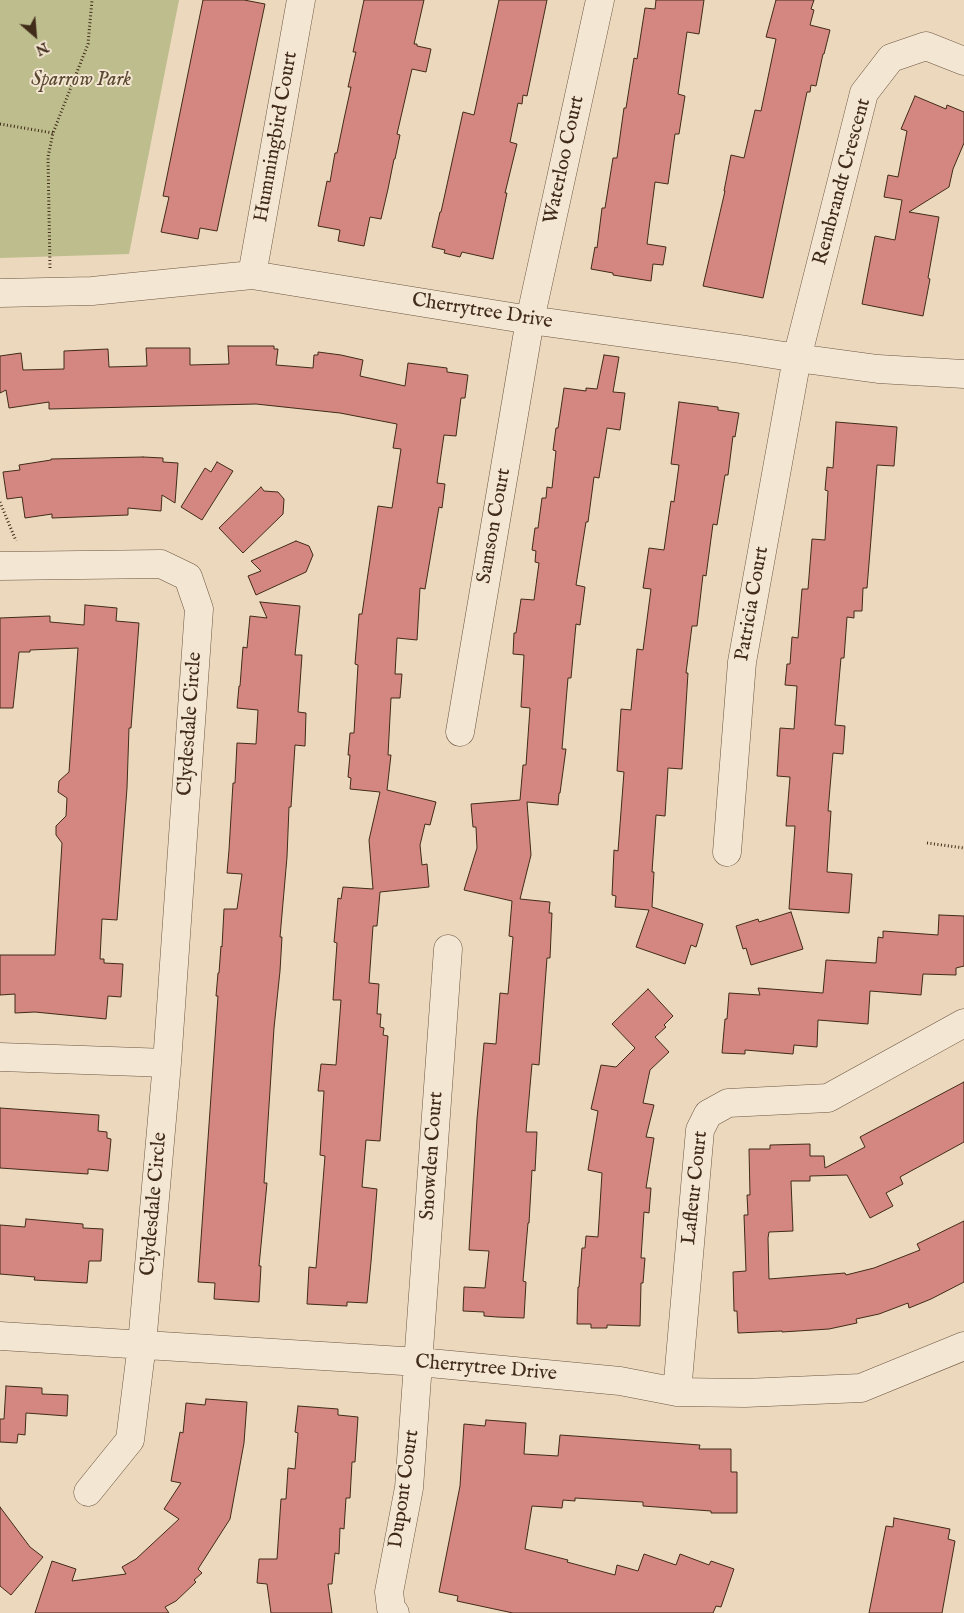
<!DOCTYPE html>
<style>
body{margin:0}
#map{position:relative;width:964px;height:1613px;overflow:hidden;background:#ecd8bc;font-family:"IM FELL English",serif}
canvas{display:block}
.north{position:absolute;left:10px;top:10px;width:50px;height:50px;-webkit-text-stroke:4px #f3e6d3;paint-order:stroke;rotate:153deg;font-size:14px;font-weight:700;line-height:20px;text-align:center;color:#412b19}
.north::after{content:'';display:block;margin:auto;width:18px;height:22px;background:#412b19;clip-path:polygon(50% 0,100% 100%,50% 72%,0 100%)}
</style>
<div id="map">
<canvas width="964" height="1613"></canvas>
<div class="north">N</div>
</div>
<script>
const ctx = document.querySelector('canvas').getContext('2d');
ctx.lineJoin = 'round';
function fillPath(path, color) { ctx.fillStyle = color; ctx.fill(path, 'evenodd'); }
const shape = rows => new Path2D(rows.map(r => 'M' + r).join(''));
function trace(path, color, width, dash) { ctx.strokeStyle = color; ctx.lineWidth = width; ctx.lineCap = dash ? 'butt' : 'round'; ctx.setLineDash(dash || []); ctx.stroke(path); }
function drawText(font, color, halo, rows, align = 'center') {
  ctx.font = font + ' "IM FELL English",serif'; ctx.lineWidth = 4; ctx.setLineDash([]); ctx.textBaseline = 'middle'; ctx.strokeStyle = halo; ctx.fillStyle = color; for (const [text, x, y, turn = 0] of rows) {
    ctx.save(); ctx.translate(x, y); ctx.rotate((+turn || 0) * Math.PI / 180); ctx.textAlign = isNaN(turn) ? turn : align; if (halo) ctx.strokeText(text, 0, 0); ctx.fillText(text, 0, 0); ctx.restore();
  }
}
fillPath(shape([
 [0,0,179,0,129,254,0,258]
]), '#bdbd8d');
const building = shape([
 [203,0,244,0,265,4,217,231,200,228,198,239,161,232,169,197,163,196,203,0],
 [364,0,424,0,414,44,417,44,417,46,431,49,426,72,412,69,397,134,400,135,395,159,394,159,388,189,381,219,370,217,364,246,338,241,340,230,318,226,327,181,330,182,335,153,337,153,344,119,351,87,348,87,356,52,353,52,364,0],
 [499,0,547,0,527,96,523,95,522,104,518,103,510,142,517,144,505,193,507,193,493,259,462,252,460,257,444,253,445,250,432,247,440,212,441,212,463,112,474,115,499,0],
 [656,0,704,0,699,34,687,32,678,94,685,96,679,134,675,134,668,184,655,182,647,244,666,247,663,265,653,264,651,281,613,275,613,273,591,269,595,247,597,248,602,208,605,208,613,158,617,158,624,108,626,108,634,58,637,59,645,8,655,9,656,0],
 [776,0,814,0,811,9,814,10,810,25,830,30,824,54,823,54,816,86,811,85,810,92,807,92,763,298,703,286,725,191,724,191,731,155,744,158,755,110,761,111,776,39,766,37,776,0],
 [915,96,946,109,947,105,964,112,964,143,953,169,949,187,909,212,939,217,928,278,930,279,923,316,862,304,875,236,895,240,902,200,884,197,888,175,898,177,907,131,901,129,915,96],
 [228,346,274,346,274,349,278,349,276,365,313,368,314,355,318,355,318,352,341,355,363,360,360,376,405,386,408,363,447,368,447,372,468,375,465,398,461,398,456,436,444,435,437,483,445,484,442,508,439,507,425,589,420,588,417,640,397,638,395,674,402,674,400,698,391,698,388,755,391,755,387,790,436,802,430,825,425,824,420,845,422,865,427,864,429,887,380,892,377,926,373,926,369,983,379,984,377,1014,381,1014,380,1027,384,1028,383,1035,388,1036,380,1141,366,1140,362,1187,377,1189,371,1262,367,1303,347,1302,347,1306,307,1304,309,1267,316,1268,325,1156,320,1155,324,1091,318,1091,321,1064,336,1065,341,1000,333,1000,337,943,334,942,338,898,341,899,343,887,373,889,369,840,380,792,350,789,351,778,348,777,350,755,348,755,350,733,354,733,358,665,355,664,359,614,362,614,378,506,392,508,401,449,393,448,397,424,340,413,256,404,49,409,49,402,9,408,6,390,0,393,0,356,21,353,23,370,64,369,64,351,108,349,109,367,147,366,146,348,190,348,190,365,229,364,228,346],
 [604,355,619,357,613,392,625,393,620,430,607,428,599,478,594,477,588,522,586,522,576,585,585,587,580,625,576,624,571,678,568,678,562,749,566,749,560,793,559,793,558,805,527,802,531,855,520,899,550,902,549,913,552,913,550,958,547,958,539,1065,532,1064,526,1132,537,1132,535,1171,532,1170,529,1223,528,1223,523,1281,526,1282,524,1318,497,1317,484,1316,484,1312,463,1311,464,1287,485,1288,489,1251,469,1250,477,1119,484,1043,496,1044,500,993,508,994,513,937,509,936,512,901,464,890,477,848,476,827,473,827,471,804,520,800,523,765,526,765,530,708,521,707,524,655,513,654,514,633,516,633,521,599,534,600,539,563,535,562,536,551,532,550,535,528,538,528,542,498,546,498,547,487,552,488,556,451,553,450,556,428,558,428,564,388,586,391,586,388,597,389,604,355],
 [679,402,718,407,718,410,739,413,735,437,733,436,728,475,725,475,717,525,713,524,706,576,703,575,697,626,692,626,686,673,688,673,682,769,668,768,665,816,656,815,652,872,654,872,652,907,703,924,696,947,691,945,685,964,636,947,649,910,615,907,616,896,612,895,614,850,618,851,624,772,617,771,621,709,631,710,637,649,643,650,651,589,643,588,649,548,664,550,671,501,674,502,679,465,671,464,679,402],
 [836,422,897,427,894,466,877,465,867,588,863,588,862,611,854,611,854,618,847,617,844,658,841,658,835,725,845,726,843,754,833,753,828,811,831,811,827,872,852,874,849,913,789,909,795,826,786,826,790,777,777,776,780,728,794,729,797,686,785,685,787,664,790,664,792,637,798,638,802,589,808,589,812,539,825,540,828,491,825,490,827,467,833,468,836,422],
 [143,457,163,458,163,462,178,463,175,503,162,495,161,511,128,508,128,515,52,518,52,514,25,518,22,497,7,499,3,472,20,470,19,465,51,460,51,459,143,457],
 [217,462,233,471,202,520,181,507,205,468,211,472,217,462],
 [261,487,264,491,278,492,284,499,283,514,243,553,219,528,261,487],
 [296,541,309,546,313,555,306,572,256,595,248,576,261,571,251,561,296,541],
 [260,602,300,606,295,655,302,655,298,712,306,713,305,746,295,745,291,807,289,807,287,857,280,937,282,937,280,971,274,1028,264,1183,267,1183,259,1266,261,1266,259,1302,214,1299,215,1283,198,1282,218,996,216,996,218,973,219,973,221,946,222,947,224,909,237,909,242,874,227,873,229,850,233,783,235,783,237,743,256,744,258,710,237,708,239,686,240,686,243,647,247,648,250,616,267,618,260,602],
 [85,605,117,608,116,621,139,623,131,728,129,728,127,788,117,920,102,919,100,959,104,959,104,963,123,964,121,997,108,996,106,1019,35,1012,15,1013,15,994,0,995,0,955,55,955,62,843,56,835,56,826,66,816,67,798,58,792,59,781,69,772,78,648,30,650,30,652,19,652,13,708,0,708,0,618,50,616,50,622,84,625,85,605],
 [791,912,803,949,751,965,746,948,743,949,736,926,758,919,759,922,791,912],
 [939,915,964,916,964,966,956,968,956,975,923,974,921,995,870,991,868,1024,818,1020,817,1047,794,1045,793,1054,745,1050,745,1054,722,1053,725,1019,727,1019,729,993,760,995,758,988,823,993,826,960,876,963,878,937,883,938,883,931,938,935,939,915],
 [648,989,673,1016,664,1025,666,1027,655,1037,669,1052,650,1070,643,1103,654,1105,646,1137,654,1138,646,1188,651,1188,649,1213,644,1212,641,1258,645,1258,643,1283,641,1283,640,1326,607,1325,607,1328,591,1328,591,1324,577,1324,578,1287,579,1287,582,1248,585,1248,586,1236,598,1237,602,1173,588,1170,598,1111,591,1109,601,1065,616,1067,635,1048,612,1024,648,989],
 [964,1082,964,1142,900,1177,903,1184,886,1193,893,1206,870,1218,847,1175,810,1176,810,1181,791,1181,793,1231,769,1232,768,1238,769,1279,845,1273,846,1275,874,1268,920,1250,917,1244,964,1221,964,1282,931,1299,909,1308,908,1303,879,1314,856,1319,857,1323,829,1329,782,1332,782,1331,738,1333,737,1311,734,1311,733,1272,746,1271,744,1215,748,1215,747,1195,750,1195,749,1149,770,1149,770,1145,810,1144,810,1156,824,1156,825,1168,865,1147,860,1137,964,1082],
 [0,1108,99,1115,98,1131,107,1132,107,1138,111,1139,108,1171,88,1169,88,1174,0,1168,0,1108],
 [26,1219,83,1224,83,1228,103,1229,101,1261,89,1261,87,1283,34,1280,35,1277,0,1274,0,1225,25,1227,26,1219],
 [6,1386,42,1388,42,1394,68,1395,67,1416,26,1413,25,1435,18,1434,17,1443,0,1442,0,1419,4,1419,6,1386],
 [206,1399,247,1402,244,1443,230,1519,198,1569,202,1573,194,1580,196,1582,176,1601,165,1607,169,1613,35,1613,52,1561,76,1569,72,1581,126,1574,122,1567,136,1559,179,1519,164,1509,181,1483,171,1481,180,1432,183,1433,186,1403,205,1405,206,1399],
 [298,1406,338,1409,338,1415,358,1417,355,1462,352,1462,350,1498,346,1498,344,1529,340,1528,339,1554,335,1553,332,1584,328,1584,332,1613,271,1613,267,1584,257,1583,259,1559,277,1559,281,1499,286,1499,288,1468,295,1469,298,1433,295,1432,298,1406],
 [486,1420,526,1423,524,1454,558,1456,560,1435,700,1445,699,1449,731,1449,731,1472,737,1472,737,1513,711,1513,711,1511,643,1506,643,1502,575,1498,575,1501,563,1500,562,1508,532,1506,525,1549,568,1560,567,1562,615,1575,617,1565,638,1571,644,1554,676,1565,680,1554,709,1565,711,1561,734,1569,721,1607,716,1606,713,1613,513,1613,457,1601,458,1596,439,1592,460,1486,464,1424,485,1426,486,1420],
 [0,1507,30,1547,43,1557,11,1595,0,1586,0,1507],
 [894,1518,950,1529,948,1539,955,1541,942,1613,869,1613,886,1526,893,1527,894,1518]
]);
fillPath(building, '#d48780');
trace(building, '#412b19', 1);
const minor = shape([
 [252,275,301,0],
 [0,293,92,291,252,275,530,320,740,349,797,358,878,369,964,374],
 [0,566,161,564,188,577,199,609,167,1063,142,1344,130,1440,88,1492],
 [460,732,530,320,600,0],
 [727,852,742,662,797,358,864,93,891,58,926,46,964,61],
 [0,1057,167,1063],
 [0,1336,419,1362,620,1381,677,1392,745,1393,861,1388,964,1346],
 [677,1392,700,1130,708,1114,728,1103,828,1098,964,1023],
 [395,1613,391,1608,389,1592,409,1488,448,949]
]);
trace(minor, '#6c5642', 29);
trace(shape([
 [0,124,53,133],
 [50,268,48,157,53,133,88,44,92,0],
 [0,502,16,541],
 [927,843,964,848]
]), '#412b19', 3, [1, 2.5]);
trace(minor, '#f3e6d3', 28);
drawText('italic 20px', '#5a4830', '#f3e6d3', [
 ["Sparrow Park",81,81]
]);
drawText('20px', '#412b19', '#f3e6d3', [
 ["Hummingbird Court",277,137,-80],
 ["Waterloo Court",565,160,-78],
 ["Rembrandt Crescent",843,182,-75],
 ["Cherrytree Drive",482,312,9],
 ["Samson Court",495,526,-80],
 ["Patricia Court",753,604,-80],
 ["Clydesdale Circle",191,724,-86],
 ["Snowden Court",433,1156,-86],
 ["Lafleur Court",696,1188,-84],
 ["Clydesdale Circle",155,1204,-85],
 ["Cherrytree Drive",486,1369,5],
 ["Dupont Court",405,1489,-82]
]);
</script>
